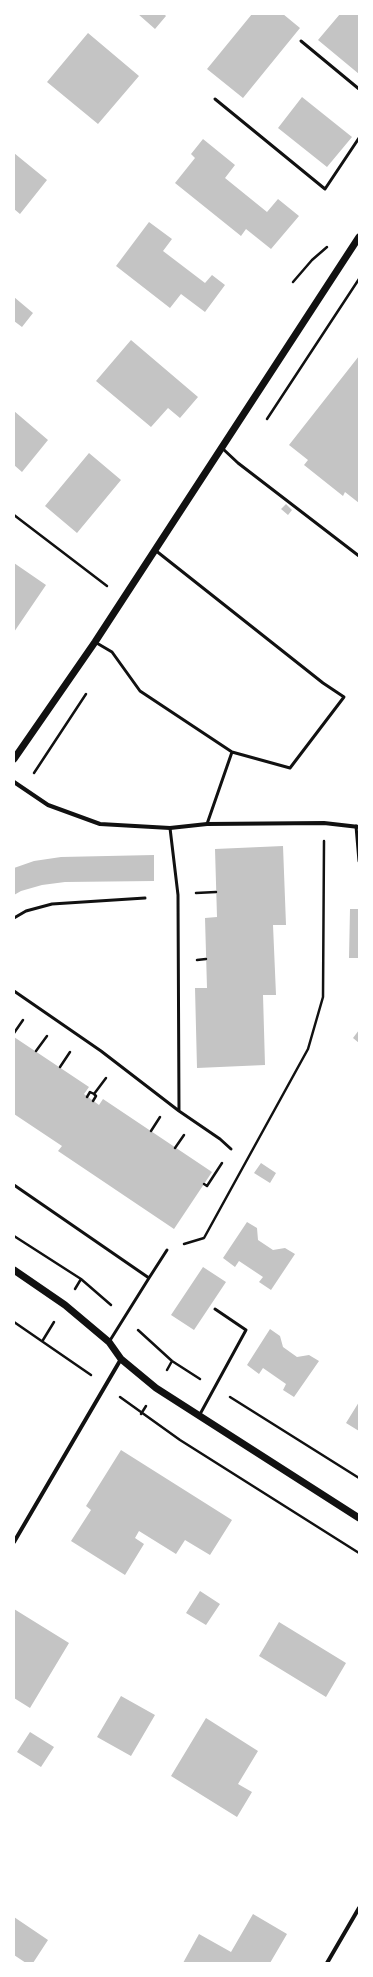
<!DOCTYPE html>
<style>
body{margin:0}
#map{position:relative;width:373px;height:1977px;overflow:hidden;background:#fff;font-family:Overpass,sans-serif}
canvas{display:block}
.frame{position:absolute;inset:0;border:15px solid #fff;pointer-events:none}
</style>
<div id="map">
<canvas width="373" height="1977"></canvas>
<div class="frame"></div>
</div>
<script>
const ctx = document.querySelector('canvas').getContext('2d');
ctx.lineJoin = 'round';
function fillPath(path, color) { ctx.fillStyle = color; ctx.fill(path, 'evenodd'); }
const shape = rows => new Path2D(rows.map(r => 'M' + r).join(''));
function trace(path, color, width, dash) { ctx.strokeStyle = color; ctx.lineWidth = width; ctx.lineCap = dash ? 'butt' : 'round'; ctx.setLineDash(dash || []); ctx.stroke(path); }
fillPath(shape([
 [138,14,164,14,166,16,155,29],
 [252,14,283,14,300,28,243,98,207,69],
 [340,14,359,14,359,74,318,40],
 [88,33,139,76,98,124,47,82],
 [302,97,352,137,327,167,278,128],
 [203,139,235,165,225,178,267,212,278,199,299,216,271,249,246,229,241,236,175,183,195,158,191,154],
 [14,153,47,180,20,214,14,209],
 [149,222,172,239,163,251,205,283,212,275,225,285,205,312,181,294,170,308,116,266],
 [14,297,33,313,22,327,14,321],
 [131,340,198,397,180,418,168,408,151,427,96,381],
 [359,356,359,503,345,492,343,496,304,465,308,460,289,445],
 [14,411,48,440,22,472,14,465],
 [89,453,121,480,77,533,45,506],
 [286,504,292,510,288,515,281,509],
 [14,563,46,585,14,632],
 [283,846,286,925,273,925,276,995,263,995,265,1065,197,1068,195,988,207,988,205,918,217,917,215,849],
 [154,855,154,881,65,882,42,885,21,891,14,895,14,868,34,861,61,857],
 [350,909,359,909,359,958,349,958],
 [359,1030,359,1043,353,1038],
 [14,1037,89,1087,84,1094,99,1105,103,1099,212,1172,174,1229,58,1151,62,1146,14,1114],
 [261,1163,276,1173,270,1183,254,1173],
 [247,1222,257,1228,258,1240,273,1250,285,1248,295,1254,271,1290,259,1282,263,1277,239,1261,235,1267,223,1258],
 [203,1267,226,1282,194,1330,171,1315],
 [270,1329,280,1336,283,1347,297,1357,309,1355,319,1361,294,1397,283,1390,286,1384,263,1368,259,1374,247,1365],
 [359,1402,359,1431,346,1423],
 [121,1450,232,1520,210,1555,185,1540,176,1554,139,1531,135,1538,144,1544,125,1575,71,1541,91,1510,86,1506],
 [200,1591,220,1604,206,1625,186,1613],
 [14,1609,69,1643,30,1708,14,1698],
 [279,1622,346,1663,326,1697,259,1656],
 [121,1696,155,1715,131,1756,97,1737],
 [206,1718,258,1751,238,1784,252,1792,237,1817,171,1776],
 [30,1732,54,1747,41,1767,17,1752],
 [253,1914,287,1934,270,1963,183,1963,199,1934,231,1952],
 [14,1917,48,1940,33,1963,26,1963,14,1955]
]), '#c4c4c4');
trace(shape([
 [293,282,312,260,327,247],
 [267,419,359,279],
 [14,515,107,586],
 [34,773,86,694],
 [196,893,216,892],
 [197,960,206,959],
 [14,1033,23,1020],
 [36,1051,47,1036],
 [60,1067,70,1052],
 [87,1097,90,1092,94,1094,106,1078],
 [93,1101,96,1096,94,1094],
 [151,1131,160,1117],
 [175,1148,184,1135],
 [204,1184,207,1186,222,1163],
 [14,1236,81,1279,111,1305],
 [184,1244,204,1238,308,1049,323,997,324,841],
 [75,1289,81,1279],
 [14,1322,91,1375],
 [138,1330,172,1361,200,1379],
 [43,1340,54,1322],
 [167,1370,172,1361],
 [120,1397,180,1440,359,1553],
 [230,1397,359,1478],
 [141,1414,146,1406]
]), '#111', 2.5);
trace(shape([
 [301,41,359,89],
 [215,99,325,189,359,138],
 [222,448,238,463,359,556],
 [155,550,323,683,344,697,290,768,232,752],
 [95,642,112,652,140,691,232,752,207,824],
 [356,826,359,861],
 [170,828,178,895,179,1111],
 [14,918,26,911,52,904,145,898],
 [14,991,101,1051,179,1111,220,1139,231,1149],
 [14,1185,149,1278,109,1342],
 [149,1278,167,1250],
 [199,1416,246,1330,215,1309]
]), '#111', 3);
trace(shape([
 [14,782,48,805,100,824,170,828,207,824,324,823,359,827],
 [14,1542,121,1359],
 [327,1963,359,1908]
]), '#111', 4);
trace(shape([
 [14,759,95,642,359,237],
 [14,1270,65,1305,109,1342,121,1359,156,1388,359,1518]
]), '#111', 7);
</script>
